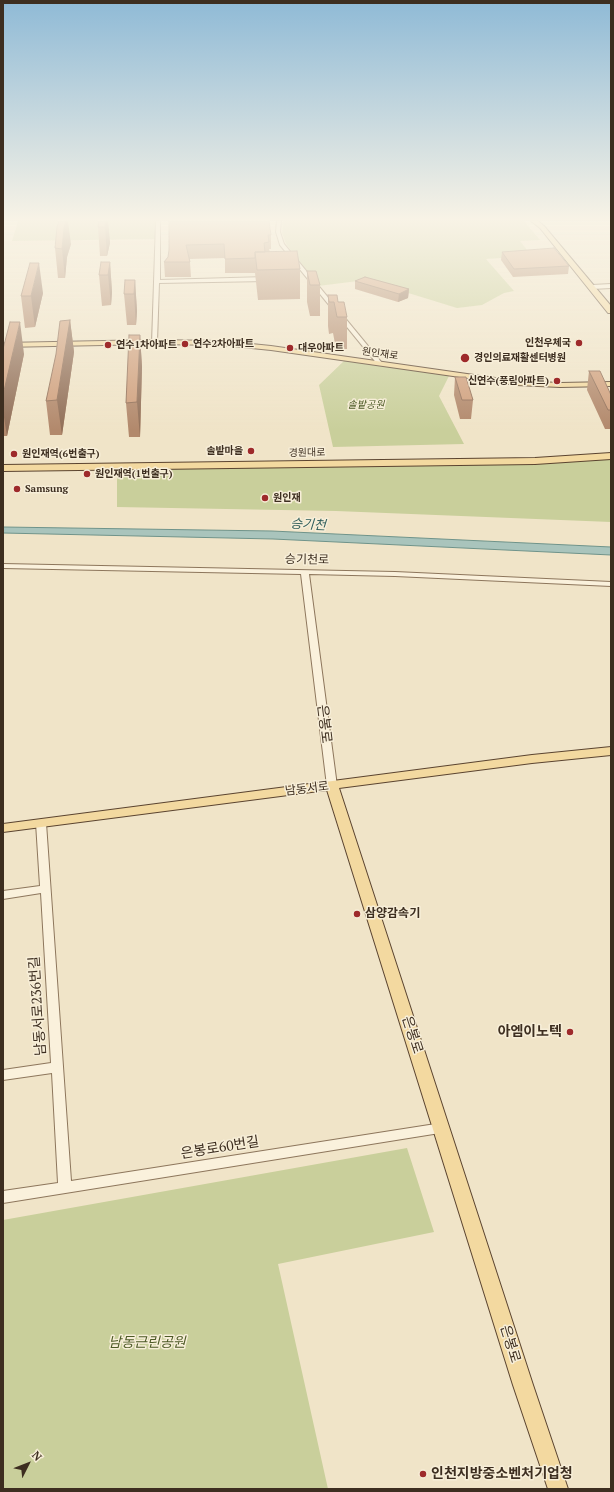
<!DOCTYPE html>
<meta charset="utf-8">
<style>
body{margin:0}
#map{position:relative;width:614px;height:1492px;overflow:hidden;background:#f0e4c8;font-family:"PT Serif",serif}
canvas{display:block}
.frame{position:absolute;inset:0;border:4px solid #3d2e20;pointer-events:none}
.north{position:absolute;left:8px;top:1444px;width:40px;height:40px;-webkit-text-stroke:3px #f7eed8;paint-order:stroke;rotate:48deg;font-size:11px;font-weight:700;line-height:16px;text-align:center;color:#3d2e20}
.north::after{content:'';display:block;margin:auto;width:14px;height:18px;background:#3d2e20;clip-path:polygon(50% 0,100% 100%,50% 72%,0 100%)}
</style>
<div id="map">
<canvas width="614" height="1492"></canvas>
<div class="frame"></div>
<div class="north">N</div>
</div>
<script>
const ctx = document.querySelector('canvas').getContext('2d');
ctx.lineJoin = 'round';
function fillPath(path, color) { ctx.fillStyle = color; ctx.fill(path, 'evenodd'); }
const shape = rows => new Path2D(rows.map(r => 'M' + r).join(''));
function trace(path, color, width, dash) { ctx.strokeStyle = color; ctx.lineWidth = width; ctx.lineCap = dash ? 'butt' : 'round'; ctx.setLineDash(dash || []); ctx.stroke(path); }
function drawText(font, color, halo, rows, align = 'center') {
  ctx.font = font + ' "PT Serif","Noto Sans KR",serif'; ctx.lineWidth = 3; ctx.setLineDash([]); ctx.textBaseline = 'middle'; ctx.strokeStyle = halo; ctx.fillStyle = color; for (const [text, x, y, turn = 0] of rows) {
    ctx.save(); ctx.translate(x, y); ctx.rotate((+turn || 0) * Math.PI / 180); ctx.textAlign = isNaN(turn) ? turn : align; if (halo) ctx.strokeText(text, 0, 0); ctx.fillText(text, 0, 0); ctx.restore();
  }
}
fillPath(shape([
 [18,221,158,221,158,239,12,241],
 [283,221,524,221,540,240,520,241,532,256,486,259,514,291,504,293,482,305,457,308,366,280,318,286,286,244,282,233],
 [346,359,450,374,439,396,464,444,333,447,319,385],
 [611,456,611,522,336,511,117,507,117,467,535,461],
 [407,1148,434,1232,278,1264,328,1489,3,1489,3,1220]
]), '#c9cf9b');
const water = shape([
 [3,527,272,531,611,547,611,555,273,539,3,533,3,527]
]);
fillPath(water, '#a9c4bc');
trace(water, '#6f938a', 1);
const minor = shape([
 [156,221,160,221,160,280,266,277,269,279,266,281,159,283,157,342,152,343,156,221],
 [277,221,281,221,280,232,284,244,382,363,382,365,378,365,280,245,276,232,277,221],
 [611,284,611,288,592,289,589,287,592,285,611,284],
 [3,564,395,572,611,582,611,586,395,576,309,574,337,786,332,789,327,786,301,574,3,568,3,564],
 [41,820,46,823,71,1181,442,1123,446,1124,448,1128,446,1132,3,1203,3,1191,58,1183,52,1073,3,1080,3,1070,51,1063,41,893,3,899,3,891,40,886,36,823,41,820]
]);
const major = shape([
 [531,221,538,221,544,226,611,306,611,313,608,313,540,228,531,221],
 [154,340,222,341,271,346,516,381,560,383,611,382,611,386,560,387,516,385,271,350,222,345,154,344,3,347,3,343,154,340],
 [611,453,611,459,535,464,3,471,3,465,535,458,611,453],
 [611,747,611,755,532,763,339,788,533,1385,568,1489,548,1489,513,1385,327,790,3,832,3,824,532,755,611,747]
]);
trace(minor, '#8d765c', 2);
trace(major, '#5b4430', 2);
fillPath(minor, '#faf1dc');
fillPath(major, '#f3d9a0');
fillPath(shape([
 [108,221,110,243,107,256,100,256,98,227],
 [169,221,271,235,271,249,269,249,270,252,300,269,300,299,258,300,255,273,225,273,225,258,189,259,190,262,191,277,165,277,164,262,168,257,169,250],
 [71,244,67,257,65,278,58,278,55,248],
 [502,252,569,266,568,274,513,277,501,260],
 [110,262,112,292,111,305,102,306,99,275],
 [307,271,320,285,320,316,310,316,307,302],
 [135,280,137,311,136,325,127,325,124,294],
 [355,281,409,289,408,298,398,302,355,289],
 [43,293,35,327,25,328,21,296],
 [328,295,338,302,347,317,347,349,336,349,333,333,329,334,328,326],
 [70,320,74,352,62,435,50,435,46,401],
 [140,335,142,367,140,437,129,437,126,403],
 [3,349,24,354,7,436,3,436],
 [589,371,611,395,611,429,605,429,587,390],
 [455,377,473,400,471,419,460,419,454,395]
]), '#b2896c');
fillPath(shape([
 [66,221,68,221,71,244,67,257,65,278,62,249,64,228],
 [106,221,108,221,110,243,107,256,105,227],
 [110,262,112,292,111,305,108,275],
 [39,263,43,293,35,327,31,296],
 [135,280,137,311,136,325,134,294],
 [409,289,408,298,398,302,399,294],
 [70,320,74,352,62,435,57,400],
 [20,322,24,354,7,436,3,411,3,395],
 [140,335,142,367,140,437,137,402]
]), '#916f58');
const building = shape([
 [59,221,66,221,64,228,62,249,55,248,57,227,59,221],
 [99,221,106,221,105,227,98,227,99,221],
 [169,221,269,221,271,235,268,235,269,242,264,243,265,252,255,252,255,258,225,259,224,244,186,245,190,262,164,262,168,257,169,250,169,221],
 [554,248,569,266,514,269,502,252,554,248],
 [297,251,300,269,257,270,255,252,297,251],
 [101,262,110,262,108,275,99,275,101,262],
 [30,263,39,263,31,296,21,296,30,263],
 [307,271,316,271,320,285,310,285,307,271],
 [365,277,409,289,399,294,355,281,365,277],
 [125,280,135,280,134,294,124,294,125,280],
 [328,295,337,295,338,302,344,302,347,317,337,317,334,302,329,302,328,295],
 [70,320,57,400,46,401,56,354,60,321,70,320],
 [10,322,20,322,3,395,3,349,10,322],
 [129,335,140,335,137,402,126,403,129,335],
 [589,371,600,371,611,395,611,410,608,410,589,371],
 [455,377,466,377,473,400,462,400,455,377]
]);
fillPath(building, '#cf9f7d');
trace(building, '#916f58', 1);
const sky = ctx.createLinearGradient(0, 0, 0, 430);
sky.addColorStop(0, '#8fbad6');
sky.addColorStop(0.51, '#f8f3e6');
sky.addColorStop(1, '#f8f3e600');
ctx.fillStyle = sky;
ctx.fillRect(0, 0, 614, 430);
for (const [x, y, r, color] of [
 [579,343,4,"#9e2a2b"],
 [185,344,4,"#9e2a2b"],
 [108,345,4,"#9e2a2b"],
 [290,348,4,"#9e2a2b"],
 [465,358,5,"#9e2a2b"],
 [557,381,4,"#9e2a2b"],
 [251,451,4,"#9e2a2b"],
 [14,454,4,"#9e2a2b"],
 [87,474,4,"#9e2a2b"],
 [17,489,4,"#9e2a2b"],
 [265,498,4,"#9e2a2b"],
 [357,914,4,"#9e2a2b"],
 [570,1032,4,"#9e2a2b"],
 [423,1474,4,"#9e2a2b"]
]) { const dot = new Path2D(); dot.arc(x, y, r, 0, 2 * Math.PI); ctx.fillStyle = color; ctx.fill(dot); trace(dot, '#f7eed8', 1.5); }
drawText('bold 10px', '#3d2e20', '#f7eed8', [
 ["인천우체국",571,343,"right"],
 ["연수2차아파트",193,344],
 ["연수1차아파트",116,345],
 ["대우아파트",298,348],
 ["경인의료재활센터병원",474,358],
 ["신연수(풍림아파트)",549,381,"right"],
 ["솔밭마을",243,451,"right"],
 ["원인재역(6번출구)",22,454],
 ["원인재역(1번출구)",95,474],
 ["Samsung",25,489],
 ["원인재",273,498]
], 'left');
drawText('10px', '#3d2e20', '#f7eed8', [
 ["원인재로",380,354,8],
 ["경원대로",307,453,-1]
]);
drawText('italic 10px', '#4d5a26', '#f7eed8', [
 ["솔밭공원",366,405]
]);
drawText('12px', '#3d2e20', '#f7eed8', [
 ["승기천로",307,560,1],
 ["남동서로",307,789,-7]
]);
drawText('bold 12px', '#3d2e20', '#f7eed8', [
 ["삼양감속기",365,914]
], 'left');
drawText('italic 13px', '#2f5d5a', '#f7eed8', [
 ["승기천",308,525,3]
]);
drawText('14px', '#3d2e20', '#f7eed8', [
 ["은봉로",324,724,83],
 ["남동서로236번길",38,1006,-94],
 ["은봉로",412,1035,72],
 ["은봉로60번길",220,1148,-9],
 ["은봉로",510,1344,73]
]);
drawText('bold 14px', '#3d2e20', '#f7eed8', [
 ["아엠이노텍",562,1032],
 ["인천지방중소벤처기업청",431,1474,"left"]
], 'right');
drawText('italic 14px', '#4d5a26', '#f7eed8', [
 ["남동근린공원",147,1343]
]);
</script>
